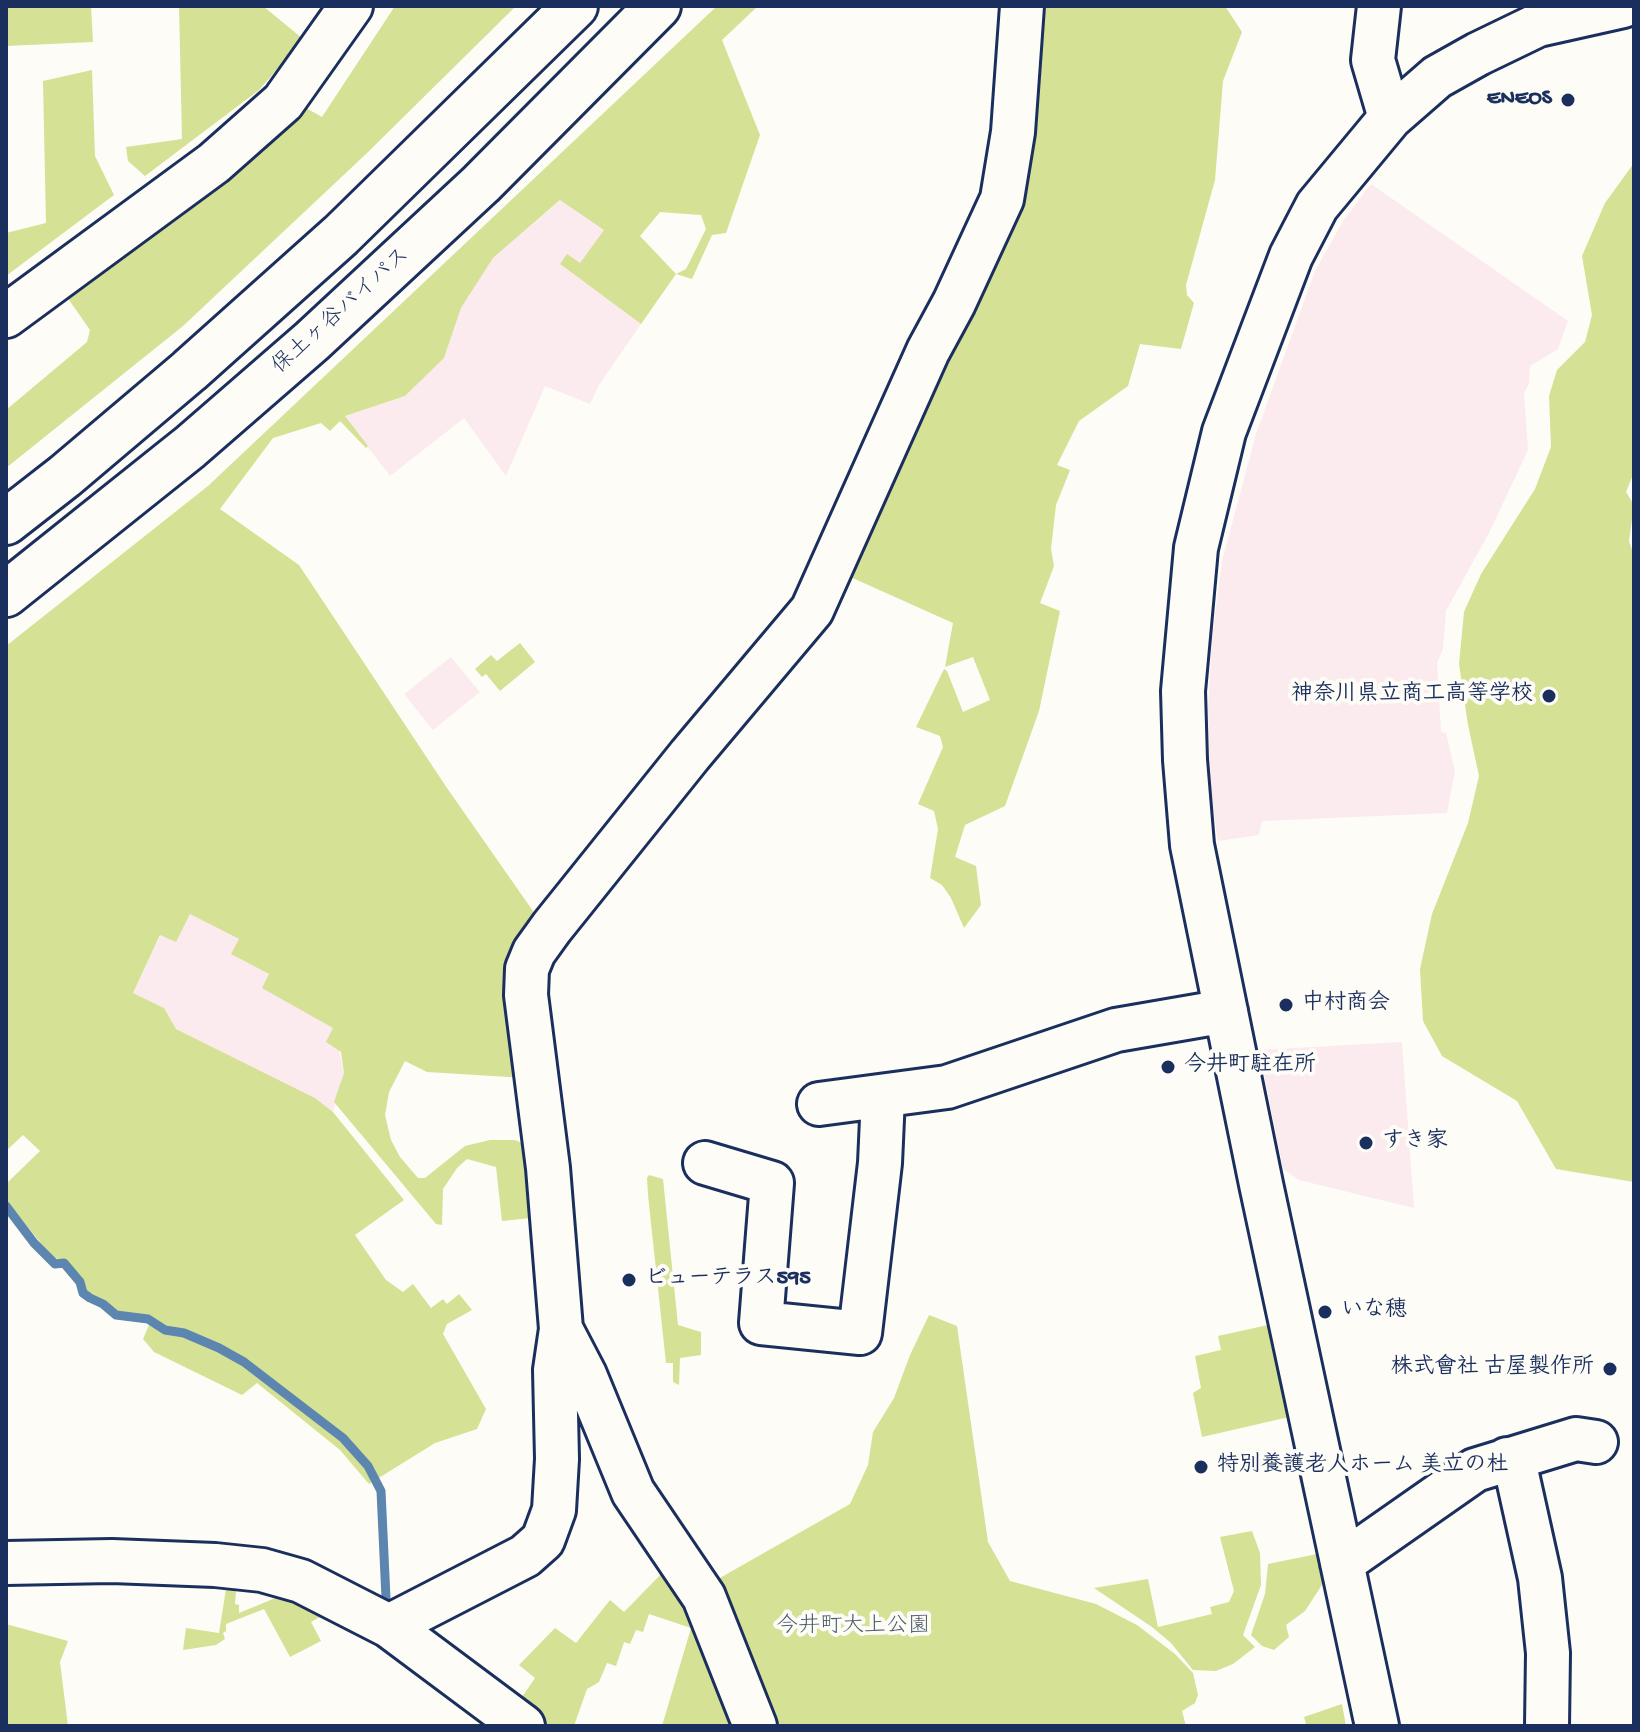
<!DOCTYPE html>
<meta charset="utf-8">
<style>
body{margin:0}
#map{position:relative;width:1640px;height:1732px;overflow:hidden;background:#fdfcf7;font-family:"Gochi Hand",sans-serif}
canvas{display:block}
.frame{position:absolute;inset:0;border:8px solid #1b2f5e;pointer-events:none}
</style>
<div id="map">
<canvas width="1640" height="1732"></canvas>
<div class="frame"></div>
</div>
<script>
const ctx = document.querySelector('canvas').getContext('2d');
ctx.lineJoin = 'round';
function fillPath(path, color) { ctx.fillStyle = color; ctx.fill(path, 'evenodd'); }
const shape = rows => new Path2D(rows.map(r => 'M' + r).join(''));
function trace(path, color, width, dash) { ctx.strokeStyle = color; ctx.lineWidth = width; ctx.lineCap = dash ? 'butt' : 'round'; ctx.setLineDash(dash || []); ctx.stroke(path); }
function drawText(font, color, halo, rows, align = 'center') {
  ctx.font = font + ' "Gochi Hand","Klee One",sans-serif'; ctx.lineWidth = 8; ctx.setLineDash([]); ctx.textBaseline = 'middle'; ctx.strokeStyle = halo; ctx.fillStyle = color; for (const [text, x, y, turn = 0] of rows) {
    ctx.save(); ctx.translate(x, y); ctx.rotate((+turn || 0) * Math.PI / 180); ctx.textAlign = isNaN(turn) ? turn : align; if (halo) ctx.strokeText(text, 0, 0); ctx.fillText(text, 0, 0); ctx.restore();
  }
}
fillPath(shape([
 [1371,184,1568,321,1558,349,1530,366,1529,384,1524,393,1528,450,1490,531,1446,611,1443,649,1437,663,1441,732,1446,733,1455,771,1447,813,1262,821,1259,835,1218,841,1210,790,1208,709,1212,638,1222,561,1256,434,1315,271,1343,221],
 [561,200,605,229,580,263,560,264,641,324,599,385,590,404,545,386,506,476,464,418,390,476,344,416,405,396,444,358,461,308,493,258],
 [451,657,480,692,433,730,404,694],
 [190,914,239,939,269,974,263,988,334,1028,344,1073,333,1112,315,1098,176,1029,164,1008,133,993,161,934],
 [1402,1042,1414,1208,1299,1180,1283,1169,1259,1050]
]), '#fcebee');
fillPath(shape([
 [6,6,91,6,93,42,6,46],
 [179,6,263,6,303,39,259,90,145,176,128,161,126,147,182,139],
 [395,6,516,6,366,154,183,326,6,468,6,410,87,342,90,330,67,297,256,154,306,108,322,117],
 [717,6,758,6,722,40,760,135,726,233,712,235,692,279,676,274,641,324,560,264,567,254,580,263,604,230,560,200,493,258,461,308,444,358,405,396,345,416,368,446,366,448,340,421,330,431,321,423,273,438,220,509,299,565,447,788,542,924,526,1078,427,1072,405,1061,389,1092,385,1115,391,1140,400,1157,418,1178,425,1178,465,1146,490,1140,515,1140,536,1149,541,1217,502,1221,496,1167,467,1159,457,1168,443,1189,442,1225,436,1224,334,1102,344,1073,341,1052,326,1042,333,1028,262,988,269,974,231,954,239,939,190,914,176,942,160,935,133,993,164,1008,176,1029,315,1098,333,1112,404,1200,355,1235,386,1280,403,1292,413,1284,431,1308,443,1299,447,1304,459,1294,472,1310,447,1324,443,1334,486,1409,477,1429,435,1443,369,1484,340,1450,257,1383,242,1395,154,1352,143,1339,149,1325,147,1315,117,1311,85,1291,81,1276,65,1261,52,1257,6,1200,6,1184,40,1151,23,1135,6,1151,6,646,208,486],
 [660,212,701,215,706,229,686,269,676,274,640,236],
 [1026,6,1225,6,1242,32,1223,81,1215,180,1186,285,1187,295,1194,303,1181,349,1140,344,1128,386,1079,421,1057,465,1070,470,1056,505,1051,549,1054,566,1040,603,1060,611,1039,711,1005,806,965,825,955,857,976,866,981,905,964,928,951,898,942,885,930,878,938,829,934,811,918,804,943,747,940,736,916,727,944,669,947,671,963,712,990,700,973,657,945,667,953,623,837,571,963,293],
 [92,70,95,156,114,195,6,276,6,233,46,223,43,81],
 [1634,163,1634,472,1626,492,1634,505,1629,541,1634,556,1634,1182,1556,1169,1517,1101,1442,1056,1423,1021,1420,969,1432,914,1468,823,1479,776,1468,725,1459,664,1464,612,1481,574,1535,489,1551,447,1549,396,1557,370,1585,342,1592,315,1582,256,1605,203],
 [520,643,535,662,500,691,486,674,482,677,475,669,491,655,497,661],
 [649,1175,663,1179,678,1325,701,1332,701,1355,680,1358,679,1385,673,1382,673,1363,666,1363,648,1195,647,1178],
 [929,1315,957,1326,988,1542,1010,1581,1096,1604,1137,1625,1175,1654,1193,1673,1198,1695,1195,1703,1182,1711,1186,1726,762,1726,704,1587,850,1504,868,1465,873,1432,894,1398,910,1355],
 [1268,1325,1289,1417,1202,1437,1193,1393,1201,1388,1195,1356,1221,1350,1218,1336],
 [1252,1531,1260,1553,1261,1585,1243,1635,1255,1647,1233,1664,1216,1671,1193,1670,1171,1643,1152,1627,1094,1588,1148,1579,1158,1627,1212,1614,1210,1607,1229,1602,1234,1591,1220,1537],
 [1317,1554,1323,1582,1320,1588,1305,1611,1286,1625,1289,1637,1274,1650,1262,1646,1251,1635,1265,1594,1268,1564],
 [671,1564,743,1726,662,1726,691,1628,649,1614,643,1632,636,1630,630,1644,624,1642,616,1666,607,1663,599,1682,587,1689,574,1726,533,1726,522,1697,535,1678,519,1665,555,1628,576,1643,610,1600,624,1612],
 [237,1578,235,1604,239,1605,239,1613,295,1590,334,1609,311,1622,321,1641,290,1657,264,1609,226,1624,226,1631,223,1633,225,1639,216,1645,183,1650,186,1628,219,1633,226,1589,233,1590],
 [6,1624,68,1641,60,1662,68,1726,6,1726],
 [1342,1704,1346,1726,1303,1726,1306,1724,1304,1717]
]), '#d5e194');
trace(shape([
 [6,1206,34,1243,55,1264,64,1263,80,1282,83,1293,90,1298,103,1304,116,1315,148,1319,165,1330,184,1333,219,1348,244,1362,343,1438,368,1466,381,1491,386,1598]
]), '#5c85b0', 9);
const minor = shape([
 [1379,6,1373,60,1390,118],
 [6,316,214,163,283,102,351,6],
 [819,1104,947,1087,1116,1030,1226,1011],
 [705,1163,772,1183,761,1323,860,1333,880,1163,883,1097],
 [561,1329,585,1375,633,1492,704,1597,755,1726],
 [1507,1459,1517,1474,1540,1578,1548,1653,1547,1726],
 [6,1563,112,1561,215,1565,262,1570,301,1581,389,1626,523,1726],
 [1342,1563,1475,1470,1576,1439,1596,1442],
 [389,1626,525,1556,543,1540,554,1510,557,1459,555,1370,561,1329,548,1168,526,995,527,969,534,952,552,927,690,755,812,610,928,351,954,303,1002,199,1013,132,1022,6],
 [1377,1726,1261,1184,1192,845,1185,760,1183,691,1196,548,1224,432,1291,256,1317,206,1390,118,1437,77,1478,54,1538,25,1623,6]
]);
const highway = shape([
 [6,522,65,476,189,371,341,235,575,6],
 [6,594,190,447,312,341,481,184,658,6]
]);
trace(minor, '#1b2f5e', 48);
trace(highway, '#1b2f5e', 50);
trace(minor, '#fdfcf7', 42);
trace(highway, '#fdfcf7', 44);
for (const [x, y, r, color] of [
 [1568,100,8,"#1b2f5e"],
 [1549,696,8,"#1b2f5e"],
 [1286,1005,8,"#1b2f5e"],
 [1168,1067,8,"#1b2f5e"],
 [1366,1143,8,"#1b2f5e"],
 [629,1280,8,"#1b2f5e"],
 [1325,1312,8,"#1b2f5e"],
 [1610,1369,8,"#1b2f5e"],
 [1201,1467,8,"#1b2f5e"]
]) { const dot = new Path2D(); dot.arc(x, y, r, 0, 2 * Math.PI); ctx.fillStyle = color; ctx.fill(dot); trace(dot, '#fdfcf7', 3); }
drawText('bold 22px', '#1b2f5e', '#fdfcf7', [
 ["ENEOS",1552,100,"right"],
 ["神奈川県立商工高等学校",1533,696,"right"],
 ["中村商会",1302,1005],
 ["今井町駐在所",1184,1067],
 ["すき家",1382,1143],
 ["ビューテラス595",645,1280],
 ["いな穂",1341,1312],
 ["株式會社 古屋製作所",1594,1369,"right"],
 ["特別養護老人ホーム 美立の杜",1217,1467]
], 'left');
drawText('22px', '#1b2f5e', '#fdfcf7', [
 ["保土ヶ谷バイパス",342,312,-42]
]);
drawText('22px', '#4a5c6c', '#fdfcf7', [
 ["今井町大上公園",853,1628]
]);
</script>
